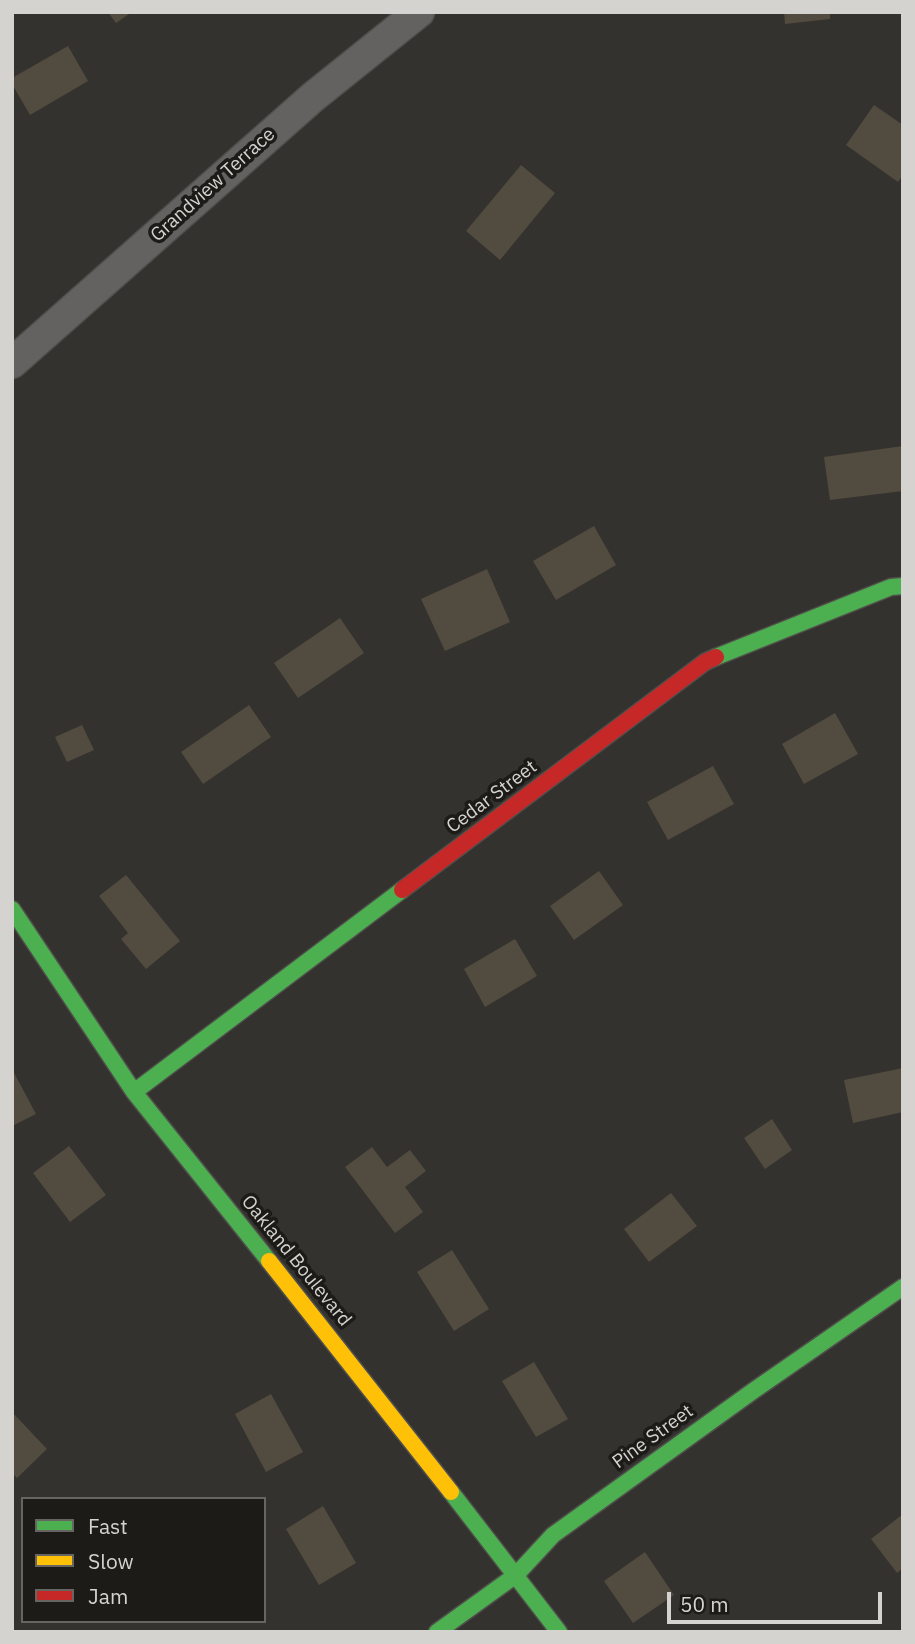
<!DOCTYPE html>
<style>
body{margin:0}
#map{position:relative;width:915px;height:1644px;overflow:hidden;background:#34322e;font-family:"IBM Plex Sans",sans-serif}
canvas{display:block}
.frame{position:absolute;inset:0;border:14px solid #d5d3cf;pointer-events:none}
.legend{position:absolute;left:21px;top:1497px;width:245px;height:126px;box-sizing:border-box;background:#1c1b18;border:2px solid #666561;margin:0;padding:9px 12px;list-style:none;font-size:21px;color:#d5d3cf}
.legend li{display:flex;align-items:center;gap:14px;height:35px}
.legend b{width:35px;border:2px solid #666561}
.scale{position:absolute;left:667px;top:1592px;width:215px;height:32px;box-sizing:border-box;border:4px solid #d5d3cf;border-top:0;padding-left:9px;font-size:21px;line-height:24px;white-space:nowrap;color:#d5d3cf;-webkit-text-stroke:5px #1c1b18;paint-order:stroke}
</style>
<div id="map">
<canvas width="915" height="1644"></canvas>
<div class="frame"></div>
<ul class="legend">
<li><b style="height:9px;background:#4caf50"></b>Fast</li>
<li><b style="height:9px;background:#ffc107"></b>Slow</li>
<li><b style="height:9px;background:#c62828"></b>Jam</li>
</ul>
<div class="scale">50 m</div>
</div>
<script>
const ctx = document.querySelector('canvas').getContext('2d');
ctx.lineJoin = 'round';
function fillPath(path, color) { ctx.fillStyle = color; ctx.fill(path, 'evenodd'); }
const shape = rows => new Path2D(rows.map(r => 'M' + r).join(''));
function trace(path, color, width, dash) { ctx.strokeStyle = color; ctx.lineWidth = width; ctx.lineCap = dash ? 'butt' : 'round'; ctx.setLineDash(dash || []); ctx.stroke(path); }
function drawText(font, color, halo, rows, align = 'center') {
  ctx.font = font + ' "IBM Plex Sans",sans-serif'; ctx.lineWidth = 7; ctx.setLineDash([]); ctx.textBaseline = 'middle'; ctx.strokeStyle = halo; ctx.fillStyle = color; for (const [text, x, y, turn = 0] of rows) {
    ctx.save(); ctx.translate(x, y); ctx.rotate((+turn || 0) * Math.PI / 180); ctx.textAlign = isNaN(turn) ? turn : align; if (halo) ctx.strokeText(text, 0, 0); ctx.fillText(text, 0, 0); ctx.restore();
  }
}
fillPath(shape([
 [108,12,132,12,116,23],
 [784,12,830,12,830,19,785,24],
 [68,46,88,81,30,115,12,84,12,78],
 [874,105,903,125,903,175,898,182,846,145],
 [521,165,555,193,500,260,466,231],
 [903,446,903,491,830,500,824,457],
 [594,526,616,565,556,600,533,561],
 [487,569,510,622,445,651,421,599],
 [340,618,364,653,298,698,274,663],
 [249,705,271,737,203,784,181,752],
 [835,713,858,754,804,784,782,744],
 [82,725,94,750,67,762,55,737],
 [713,766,734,804,668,840,647,802],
 [599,871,623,905,574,940,550,906],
 [126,875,180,941,146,969,121,939,128,933,99,896],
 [515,939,537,976,485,1007,464,969],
 [903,1068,903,1112,853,1123,844,1080],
 [12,1069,36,1114,12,1126],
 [772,1119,792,1150,765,1169,744,1138],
 [69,1146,106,1195,70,1222,33,1173],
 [372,1147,387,1167,410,1150,426,1171,405,1187,423,1212,395,1233,345,1167],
 [671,1193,697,1226,649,1262,624,1229],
 [452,1250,489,1309,454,1331,417,1272],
 [534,1362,568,1419,536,1437,502,1381],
 [271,1394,303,1452,266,1472,235,1414],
 [12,1412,47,1449,17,1478,12,1473],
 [323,1506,356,1563,319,1585,286,1529],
 [903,1514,903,1568,897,1573,871,1539],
 [645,1552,674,1595,633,1623,604,1581]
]), '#524b3f');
const street = shape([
 [12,363,313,97,419,12]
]);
const fast = shape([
 [716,657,891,587,903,586],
 [12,909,134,1092,269,1261],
 [134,1092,402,890],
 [451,1492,559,1632],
 [437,1632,516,1575,553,1535,753,1391,903,1287]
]);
const slow = shape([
 [269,1261,451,1492]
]);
const jam = shape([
 [402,890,705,662,716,657]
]);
trace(street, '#504f4c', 33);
trace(fast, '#504f4c', 19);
trace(slow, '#504f4c', 19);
trace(jam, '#504f4c', 19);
trace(street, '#646260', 30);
trace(fast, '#4caf50', 16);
trace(slow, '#ffc107', 16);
trace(jam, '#c62828', 16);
drawText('19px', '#d5d3cf', '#1c1b18', [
 ["Grandview Terrace",213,185,-42],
 ["Cedar Street",492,797,-37],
 ["Oakland Boulevard",296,1261,51],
 ["Pine Street",653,1437,-36]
]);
</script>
